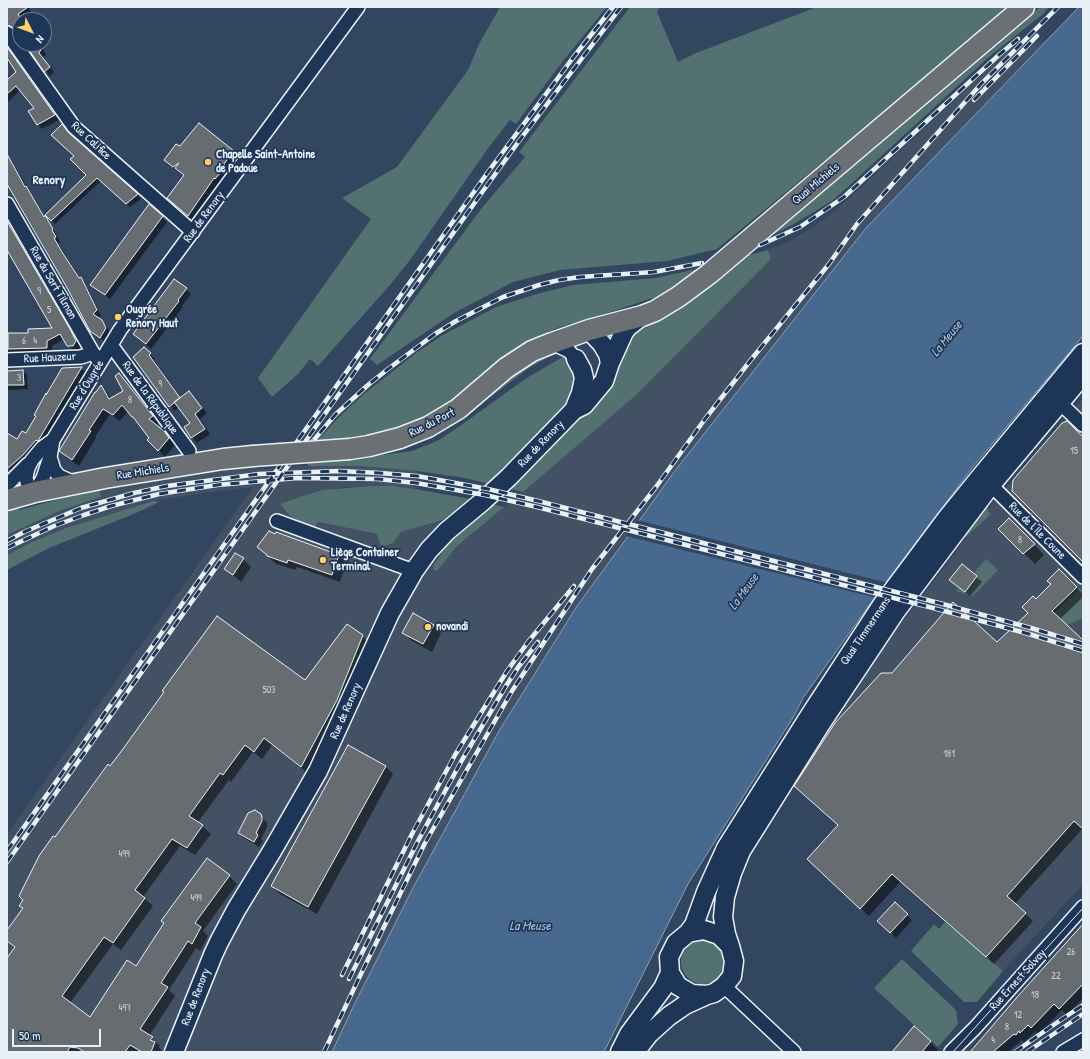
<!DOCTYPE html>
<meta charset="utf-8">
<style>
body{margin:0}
#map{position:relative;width:1090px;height:1059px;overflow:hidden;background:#33465f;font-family:"Patrick Hand",sans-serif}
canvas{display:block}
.frame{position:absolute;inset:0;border:8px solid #e8f1f8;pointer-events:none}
.north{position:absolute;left:12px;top:12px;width:40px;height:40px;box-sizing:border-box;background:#1d3557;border:1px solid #6e8097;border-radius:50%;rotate:132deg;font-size:11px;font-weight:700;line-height:16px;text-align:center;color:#e8f1f8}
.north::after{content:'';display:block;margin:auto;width:14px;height:18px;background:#ffd166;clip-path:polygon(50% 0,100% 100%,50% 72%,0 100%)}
.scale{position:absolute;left:12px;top:1029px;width:89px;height:18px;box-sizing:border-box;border:2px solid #e8f1f8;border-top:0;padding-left:5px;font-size:12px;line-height:14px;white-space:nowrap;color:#e8f1f8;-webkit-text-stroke:3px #1d3557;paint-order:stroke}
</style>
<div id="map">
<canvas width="1090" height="1059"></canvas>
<div class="frame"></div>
<div class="north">N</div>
<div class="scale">50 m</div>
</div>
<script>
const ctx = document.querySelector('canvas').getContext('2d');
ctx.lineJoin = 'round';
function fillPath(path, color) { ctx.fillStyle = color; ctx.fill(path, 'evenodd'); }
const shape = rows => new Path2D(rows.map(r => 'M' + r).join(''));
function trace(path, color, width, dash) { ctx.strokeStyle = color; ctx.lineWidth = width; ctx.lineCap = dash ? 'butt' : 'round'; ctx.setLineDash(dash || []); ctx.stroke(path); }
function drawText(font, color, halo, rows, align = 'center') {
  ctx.font = font + ' "Patrick Hand",sans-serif'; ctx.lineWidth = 3.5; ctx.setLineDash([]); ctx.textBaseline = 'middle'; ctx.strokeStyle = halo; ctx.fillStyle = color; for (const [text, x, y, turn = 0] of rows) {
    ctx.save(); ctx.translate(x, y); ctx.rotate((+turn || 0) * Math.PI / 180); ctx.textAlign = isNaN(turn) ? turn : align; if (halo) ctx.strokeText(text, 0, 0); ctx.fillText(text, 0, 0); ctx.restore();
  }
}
fillPath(shape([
 [1047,40,866,228,674,472,634,528,577,606,499,731,414,886,354,1005,332,1052,7,1052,7,834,253,487,197,494,153,501,66,528,32,542,7,555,7,535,59,511,100,497,99,490,243,467,266,469,308,466,361,466,417,471,415,489,393,486,370,486,348,487,323,490,299,497,280,504,289,515,300,523,314,529,317,522,377,534,380,544,393,543,401,532,443,520,457,535,436,560,433,569,438,569,456,547,555,464,771,259,768,250,788,242,805,232,825,219,851,197,1009,49],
 [1083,399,1083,884,1003,971,794,785,877,655,994,502]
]), '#435164');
fillPath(shape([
 [500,7,607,7,563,61,516,124,510,120,489,147,410,260,390,285,318,366,310,359,298,374,272,397,258,378,371,219,342,198,397,167,468,70,479,44],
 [630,7,660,7,657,12,678,62,696,53,817,7,1008,7,986,28,717,249,667,261,560,270,513,282,454,313,377,365,370,359,481,209,525,157,519,152],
 [1040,7,1049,7,1043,14,989,57,851,184,833,200,809,215,792,225,766,238],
 [768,250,771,259,636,395,523,492,507,488,538,459,630,333,742,257],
 [697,269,680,283,661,295,617,310,557,328,530,340,504,357,459,398,440,410,406,427,356,441,316,442,339,417,364,394,416,353,443,335,496,307,537,294,573,285,656,278],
 [557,352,529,368,464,417,439,433,464,417,509,378,534,360],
 [566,355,580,369,573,397,520,454,489,484,465,478,417,471,361,466,308,466,308,461,354,459,412,451,439,440,460,426,525,379],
 [7,480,19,510,60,499,99,490,101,497,59,511,7,535],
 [370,486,393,486,415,489,470,499,443,520,401,532,393,543,385,546,380,544,377,534,318,522,314,529,300,523,289,515,280,504,299,497,323,490],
 [153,501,159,502,136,513,49,548,7,570,7,555,32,542,66,528],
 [988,503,988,512,991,514,965,538,961,533],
 [491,504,504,507,456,547,438,570,435,571,433,569,434,564,446,547,457,535],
 [986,559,998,570,973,596,956,591,959,588,965,592,977,576,974,573],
 [1079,588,1083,592,1083,618,1067,625,1055,613],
 [945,922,1003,971,977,1002,964,1002,911,951,934,924,939,929],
 '681 962a22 22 0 1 1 44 0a22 22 0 1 1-44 0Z',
 [902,959,956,1010,958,1024,938,1047,874,988]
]), '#527170');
const water = shape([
 [1079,7,1083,7,1083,336,972,468,880,590,803,698,794,716,688,884,604,1052,332,1052,354,1005,414,886,499,731,577,606,634,528,674,472,866,228,1079,7]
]);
fillPath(water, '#46698d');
trace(water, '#879fb8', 1);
fillPath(shape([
 [637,520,888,583,877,598,626,536]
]), '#33465f');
fillPath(shape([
 [11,7,28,7,31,12,22,19,22,20,20,20,20,37,15,30,12,29,7,31,7,10],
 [25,44,39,44,46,54,43,58,54,72,50,76],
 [7,45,59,120,42,129,38,125,35,108,20,90,7,103,7,81,17,72,10,62,7,64],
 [71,137,137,195,141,199,130,207,101,181,55,224,47,215,87,175,75,156],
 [180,148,233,152,239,158,229,170,231,172,194,221,174,204,184,176,165,160],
 [7,154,45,217,49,220,60,242,58,243,67,258,80,278,85,283,101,316,98,318,107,326,110,334,105,342,91,330,67,285,7,181],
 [149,206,167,222,110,299,91,284],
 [7,218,74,335,80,347,78,350,73,351,64,339,52,346,52,352,14,353,7,352,7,336,30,334,53,329,7,248],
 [186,289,191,294,182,306,183,307,151,349,140,339],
 [144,348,155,359,154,360,181,399,189,392,207,413,200,419,210,434,197,443,185,428,191,423,179,407,175,411,170,406],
 [81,368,86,373,43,445,14,472,7,468,17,441,26,434],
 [7,371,23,371,27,375,28,389,7,390],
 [125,381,158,423,156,425,170,439,175,445,165,457,149,440,151,438,128,411,120,421,110,414,95,437,96,438,79,466,67,458,60,451,101,387,107,393,111,399,125,392],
 [1009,519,1044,555,1035,564,1000,529],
 [258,547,338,556,346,564,340,582,297,567,295,570,276,564],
 [236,554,243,559,251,567,241,582,226,569],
 [962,565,982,582,970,596,950,580],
 [1059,570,1083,594,1083,597,1060,619,1079,638,1083,635,1083,828,1015,904,1033,921,994,964,901,881,869,916,817,867,839,825,893,674,997,643,1030,613,1036,600,1052,584],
 [434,625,441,633,432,652,412,641,404,633],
 [362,636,370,644,309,774,272,745,262,759,253,752,231,782,229,780,198,822,211,834,195,855,180,846,143,897,153,906,121,950,113,944,70,1003,90,1018,136,968,229,876,237,884,203,931,208,936,200,951,196,948,169,990,175,996,149,1036,160,1046,159,1047,162,1051,162,1052,7,1052,7,960,15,949,7,941,7,932,24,909,20,906,55,838,110,767,305,681],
 [385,766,393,774,317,914,280,894,272,886],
 [258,812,267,823,267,827,261,839,263,841,259,847,244,838,239,833],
 [895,904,912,920,896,938,884,926],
 [1083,925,1083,998,1067,1015,1062,1010,1039,1034,1036,1031,1024,1042,1022,1040,1008,1052,970,1052],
 [930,1042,938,1050,936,1052,893,1052]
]), '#0007');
const building = shape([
 [7,7,28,7,18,14,20,17,20,37,13,28,7,25,7,7],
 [25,44,39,44,42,48,39,53,50,67,44,72,25,44],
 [7,47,55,115,37,125,28,111,34,108,16,86,7,94,7,80,16,72,7,58,7,47],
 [199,123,234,151,224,164,226,166,215,179,214,178,188,216,167,198,184,175,175,168,179,163,173,167,164,160,176,144,180,146,199,123],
 [62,124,69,133,138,194,126,204,97,178,51,221,45,215,86,175,70,159,74,156,51,135,62,124],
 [7,154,25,187,26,186,44,217,45,215,53,229,52,230,56,237,54,238,62,252,79,278,81,277,97,310,93,314,102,320,106,328,100,338,90,331,66,286,7,184,7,154],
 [149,204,163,216,105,295,90,285,149,204],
 [7,221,70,329,76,341,73,346,67,346,60,334,47,341,47,348,8,349,8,333,28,333,28,329,52,328,7,250,7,221],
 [174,279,187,288,178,300,179,301,146,344,133,334,174,279],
 [144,347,151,353,149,355,180,398,169,407,133,357,144,347],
 [82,367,38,441,36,440,23,455,7,469,7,433,17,439,22,431,26,433,36,416,34,415,46,393,46,395,62,368,82,367],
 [23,370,24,385,7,385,7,371,23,370],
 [119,373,153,416,149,419,164,431,169,438,158,451,147,440,149,438,133,417,132,417,122,405,113,415,103,409,89,430,91,431,72,460,59,451,95,392,96,392,101,385,109,399,123,391,115,376,119,373],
 [189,391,202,408,195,414,205,429,191,438,184,427,190,423,174,402,189,391],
 [1067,421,1083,437,1083,562,1012,491,1013,480,1062,423,1067,421],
 [1009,518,1035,544,1023,554,998,529,1009,518],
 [269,531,275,534,276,532,339,555,332,575,288,560,287,563,267,556,267,555,257,547,269,531],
 [235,553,244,558,233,575,224,569,235,553],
 [962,564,977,576,965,592,949,580,962,564],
 [1059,569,1077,587,1052,611,1083,640,1083,829,1074,821,1007,896,1026,913,986,957,892,874,860,909,807,859,838,825,794,786,835,723,881,673,892,673,953,602,997,642,1028,613,1022,607,1033,596,1036,599,1051,584,1047,581,1059,569],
 [413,613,434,625,423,644,402,633,413,613],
 [217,616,305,680,347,624,363,635,337,700,301,767,264,738,254,752,245,745,223,775,220,773,189,816,203,825,187,848,172,839,135,890,145,898,113,943,104,937,62,996,90,1017,127,960,136,966,164,923,161,921,207,858,230,875,195,923,201,927,192,944,188,941,161,983,168,987,140,1029,153,1037,150,1040,155,1042,151,1052,142,1052,130,1045,125,1052,84,1052,78,1048,70,1047,67,1052,7,1052,7,958,15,947,7,941,7,930,23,908,19,906,23,900,19,896,39,856,53,836,55,837,108,764,110,766,120,753,164,692,162,691,217,616],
 [348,745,386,766,308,907,271,886,348,745],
 [255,810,261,814,262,817,262,821,256,833,258,835,254,842,238,833,248,813,255,810],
 [895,902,908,914,890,933,877,921,895,902],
 [1083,924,1083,984,1059,1009,1054,1004,1031,1028,1028,1025,1020,1033,1019,1031,1016,1035,1014,1034,993,1052,970,1052,1018,996,1083,924],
 [914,1026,931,1041,922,1052,892,1052,914,1026]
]);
fillPath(building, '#676c71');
trace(building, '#e8f1f8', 1);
const street = shape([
 [7,33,74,127,193,232],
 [7,204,93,353,100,362],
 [552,343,569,351,576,359],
 [111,345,189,451],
 [7,360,81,357,93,353],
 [1060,403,1083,425],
 [50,457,43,478,35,492,30,488,27,482,26,477,28,468,32,460,42,448,53,440],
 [77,484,59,476,54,470,50,457,53,440,120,330,358,7],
 [7,485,28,464],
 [991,485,1083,577],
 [277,521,414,571],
 [724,986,794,1052],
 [951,1052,975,1028,1083,907],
 [1063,1052,1083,1040]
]);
const secondary = shape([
 [610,363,624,332,628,327,642,316],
 [574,410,581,393,584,378,582,370,576,359],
 [688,933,694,925,706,892,726,848,810,715,882,605,947,518,981,476,1083,353],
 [730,946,719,935,704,930,688,933,676,943,669,957,670,973,678,986,692,994,707,995,714,993,724,986,732,976,734,961,730,946,726,934,723,917,725,897,732,873,741,851,822,722,896,611,991,485,1083,375],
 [174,1052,213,955,219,942,236,910,272,851,318,771,390,613,414,571,429,550,447,531,483,501,509,477,574,410,584,405,604,381,610,363,608,354,602,344,589,330],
 [620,1052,629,1034,663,988,670,973],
 [635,1052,649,1034,669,1016,685,1005,707,995]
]);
const primary = shape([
 [350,449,369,446,400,438,428,427,458,409,506,368,532,351,552,343,589,330,642,316,655,311,678,297,709,274,1024,7],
 [7,500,35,492,105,478,223,459,253,456]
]);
trace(street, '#e8f1f8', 16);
trace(secondary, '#e8f1f8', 21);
trace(primary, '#e8f1f8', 23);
trace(street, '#1d3557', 13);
trace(secondary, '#1d3557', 18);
trace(primary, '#6b7074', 20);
trace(shape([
 [953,1052,1083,908]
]), '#e8f1f8', 1);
const rail = shape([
 [974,100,1037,36],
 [760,245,800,227,844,197,1000,54,1018,39],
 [308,447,335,415,368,385,388,369,435,334,456,321,503,297,539,285,559,280,580,277,654,272,702,263],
 [7,541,24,532,81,508,134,493,167,486,259,474,339,471,380,473,417,476,488,489,538,501,939,603,1031,628,1083,644],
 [7,548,54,526,84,515,111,506,159,494,217,485,297,478,378,479,416,483,485,495,537,507,937,609,1029,634,1083,651],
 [7,851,488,172,572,59,613,7],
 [7,862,483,191,519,141,621,7],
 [342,975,412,834,455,755,507,671,528,642,574,586],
 [349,979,419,839,462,760,506,686,519,666,538,642],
 [324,1052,358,980,425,843,512,691,592,569,656,487,705,419,750,361,829,264,857,224,981,84,1058,7],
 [1015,1052,1049,1028,1083,1005],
 [1027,1052,1083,1014]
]);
trace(rail, '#e8f1f8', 4.5);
trace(rail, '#1d3557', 3, [9]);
const primaryBridge = shape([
 [253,456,350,449]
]);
trace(primaryBridge, '#e8f1f8', 23, []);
trace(primaryBridge, '#6b7074', 20);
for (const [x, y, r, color] of [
 [208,162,4,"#ffd166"],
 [118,317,4,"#ffd166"],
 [323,560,4,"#ffd166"],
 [428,627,4,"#ffd166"]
]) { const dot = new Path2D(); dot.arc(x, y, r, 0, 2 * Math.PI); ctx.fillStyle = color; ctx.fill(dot); trace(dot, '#1d3557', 1.5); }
drawText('10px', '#c8d0d6', null, [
 ["9",39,291],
 ["5",49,310],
 ["6",24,341],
 ["4",35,341],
 ["3",19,378],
 ["9",160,384],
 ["8",130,400],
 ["15",1074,451],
 ["8",1020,540],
 ["503",269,690],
 ["181",949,754],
 ["499",124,854],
 ["499",196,898],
 ["26",1071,952],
 ["22",1056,976],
 ["18",1035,995],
 ["497",125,1008],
 ["12",1018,1015],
 ["8",1007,1027],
 ["4",993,1040]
]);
drawText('12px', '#e8f1f8', '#1d3557', [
 ["Rue Califice",91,141,43],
 ["Quai Michiels",816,184,-40],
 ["Rue de Renory",204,217,-54],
 ["Rue du Sart Tilman",53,283,60],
 ["Rue Hauzeur",50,358,-3],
 ["Rue d'Ougrée",87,385,-59],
 ["Rue de la République",150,398,54],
 ["Rue du Port",432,423,-27],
 ["Rue de Renory",541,444,-46],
 ["Rue Michiels",143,472,-9],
 ["Rue de l'Île Coune",1037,531,45],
 ["Quai Timmermans",866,631,-56],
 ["Rue de Renory",346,711,-66],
 ["Rue Ernest Solvay",1018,980,-48],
 ["Rue de Renory",196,997,-69]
]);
drawText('bold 12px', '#e8f1f8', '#1d3557', [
 ["Chapelle Saint-Antoine",216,155],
 ["de Padoue",216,169],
 ["Ougrée",126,310],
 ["Renory Haut",126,324],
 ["Liège Container",331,553],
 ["Terminal",331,567],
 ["novandi",436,627]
], 'left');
drawText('bold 13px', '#e8f1f8', '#1d3557', [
 ["Renory",49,181]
]);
drawText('italic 13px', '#afc1d3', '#1d3557', [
 ["La Meuse",947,339,-51],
 ["La Meuse",744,592,-54],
 ["La Meuse",530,927]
]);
</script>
